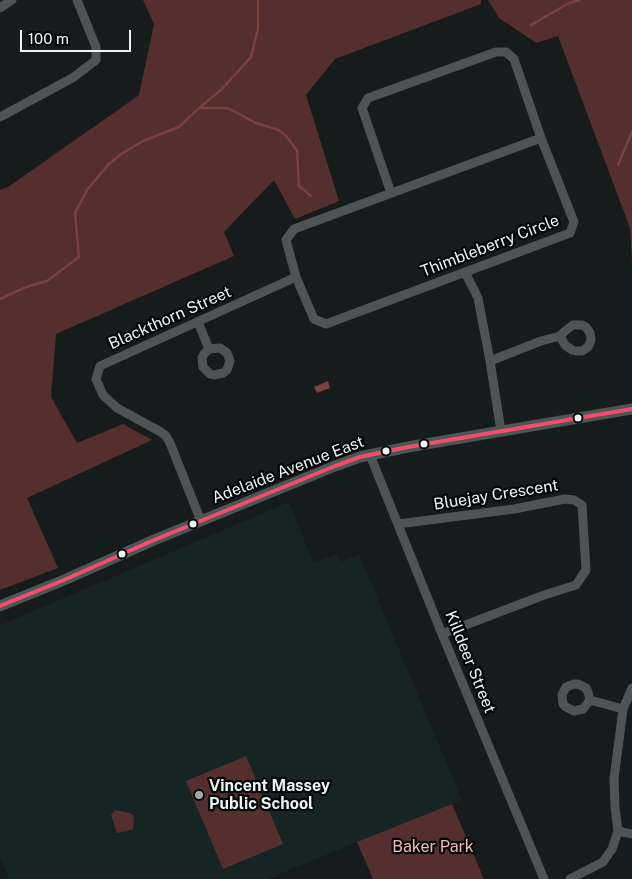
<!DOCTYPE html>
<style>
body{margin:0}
#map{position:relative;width:632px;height:879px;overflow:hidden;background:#161b1b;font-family:"Public Sans",sans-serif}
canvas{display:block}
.scale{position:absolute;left:20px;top:30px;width:111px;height:22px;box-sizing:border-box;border:2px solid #edf3f3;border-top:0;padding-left:6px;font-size:15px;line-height:18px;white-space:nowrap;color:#edf3f3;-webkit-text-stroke:4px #040707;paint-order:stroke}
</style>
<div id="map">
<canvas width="632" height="879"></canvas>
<div class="scale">100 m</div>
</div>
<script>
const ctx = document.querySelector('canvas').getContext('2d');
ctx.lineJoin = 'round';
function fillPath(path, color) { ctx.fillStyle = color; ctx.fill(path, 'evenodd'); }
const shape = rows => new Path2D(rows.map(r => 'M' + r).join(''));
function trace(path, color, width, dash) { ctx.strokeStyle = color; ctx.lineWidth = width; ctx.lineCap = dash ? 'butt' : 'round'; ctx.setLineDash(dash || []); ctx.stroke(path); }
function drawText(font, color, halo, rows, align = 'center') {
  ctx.font = font + ' "Public Sans",sans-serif'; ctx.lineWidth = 4.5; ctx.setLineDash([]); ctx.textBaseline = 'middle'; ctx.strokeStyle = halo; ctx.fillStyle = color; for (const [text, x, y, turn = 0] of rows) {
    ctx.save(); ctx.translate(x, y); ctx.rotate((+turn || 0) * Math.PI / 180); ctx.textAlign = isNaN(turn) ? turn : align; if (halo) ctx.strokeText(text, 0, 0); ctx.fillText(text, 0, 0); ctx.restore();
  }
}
fillPath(shape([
 [289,502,313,562,336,554,341,562,359,554,462,800,357,842,268,879,9,879,0,857,0,625]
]), '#162524');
fillPath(shape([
 [143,0,481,0,481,4,335,59,306,95,339,201,295,219,274,180,224,232,234,256,56,334,51,397,77,443,123,424,152,440,27,498,58,568,0,590,0,190,8,187,139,95,154,24],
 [488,0,632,0,632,262,630,228,558,36,536,43,499,18],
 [246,756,283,844,223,869,186,781],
 [452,804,484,879,373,879,357,842],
 [115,810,130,813,134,816,133,829,127,831,117,833,111,815]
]), '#552f2d');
fillPath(shape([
 [328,381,330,388,317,393,314,387]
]), '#7a413f');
trace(shape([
 [531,25,569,3,580,0],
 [201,108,228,108,256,123,279,130,288,138,297,151,299,186,311,196],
 [618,165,632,132],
 [0,299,26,287,47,281,79,257,75,213,87,190,108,165,121,154,143,141,179,127,199,108,221,90,251,57,258,29,258,0]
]), '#7a413f', 2.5);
trace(shape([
 [0,8,12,0],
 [0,117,74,77,96,60,96,47,77,0],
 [541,138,574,222,570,233,326,324,314,319,296,277,286,240,294,229,541,138],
 [391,193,362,108,368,98,496,52,506,52,514,59,541,138],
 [465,272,478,298,490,361,501,431],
 [198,322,209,349,204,354,202,358,203,367,210,374,214,375,223,373,227,370,230,361,227,353,220,348,209,349],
 [573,325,582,325,586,327,590,333,591,339,590,343,588,347,582,351,576,351,572,350,565,345,560,336,565,331,573,325],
 [490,361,541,341,560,336],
 [370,455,442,634,544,879],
 [201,521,170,443,166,436,161,432,117,408,103,395,96,379,100,366,296,277],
 [398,524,514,509,565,499,574,500,582,505,586,570,576,585,544,595,442,634],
 [590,700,583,709,574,711,566,707,563,704,562,695,566,687,574,684,578,684,586,688,588,692,590,700,623,709],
 [618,831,632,834],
 [570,879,603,862,612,849,618,831,615,807,614,779,623,709,632,688]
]), '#4c5554', 9);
trace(shape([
 [0,606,64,580,154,540,335,466,360,457,408,447,632,409]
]), '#495756', 11);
trace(shape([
 [0,606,64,580,154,540,335,466,360,457,408,447,632,409]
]), '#f44d6c', 4);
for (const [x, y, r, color] of [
 [578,418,4.5,"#edf3f3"],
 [424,444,4.5,"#edf3f3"],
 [386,451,4.5,"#edf3f3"],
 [193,524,4.5,"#edf3f3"],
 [122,554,4.5,"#edf3f3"],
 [199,795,5,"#a2a7a7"]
]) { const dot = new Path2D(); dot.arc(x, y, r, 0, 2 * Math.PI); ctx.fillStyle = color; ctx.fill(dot); trace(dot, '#040707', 2); }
drawText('16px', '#edf3f3', '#040707', [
 ["Thimbleberry Circle",490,246,-21],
 ["Blackthorn Street",170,318,-24],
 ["Adelaide Avenue East",288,470,-21],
 ["Bluejay Crescent",496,495,-9],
 ["Killdeer Street",470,662,68]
]);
drawText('bold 16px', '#edf3f3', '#040707', [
 ["Vincent Massey",209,786],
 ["Public School",209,804]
], 'left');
drawText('16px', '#f7bbb7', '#040707', [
 ["Baker Park",433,847]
]);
</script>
